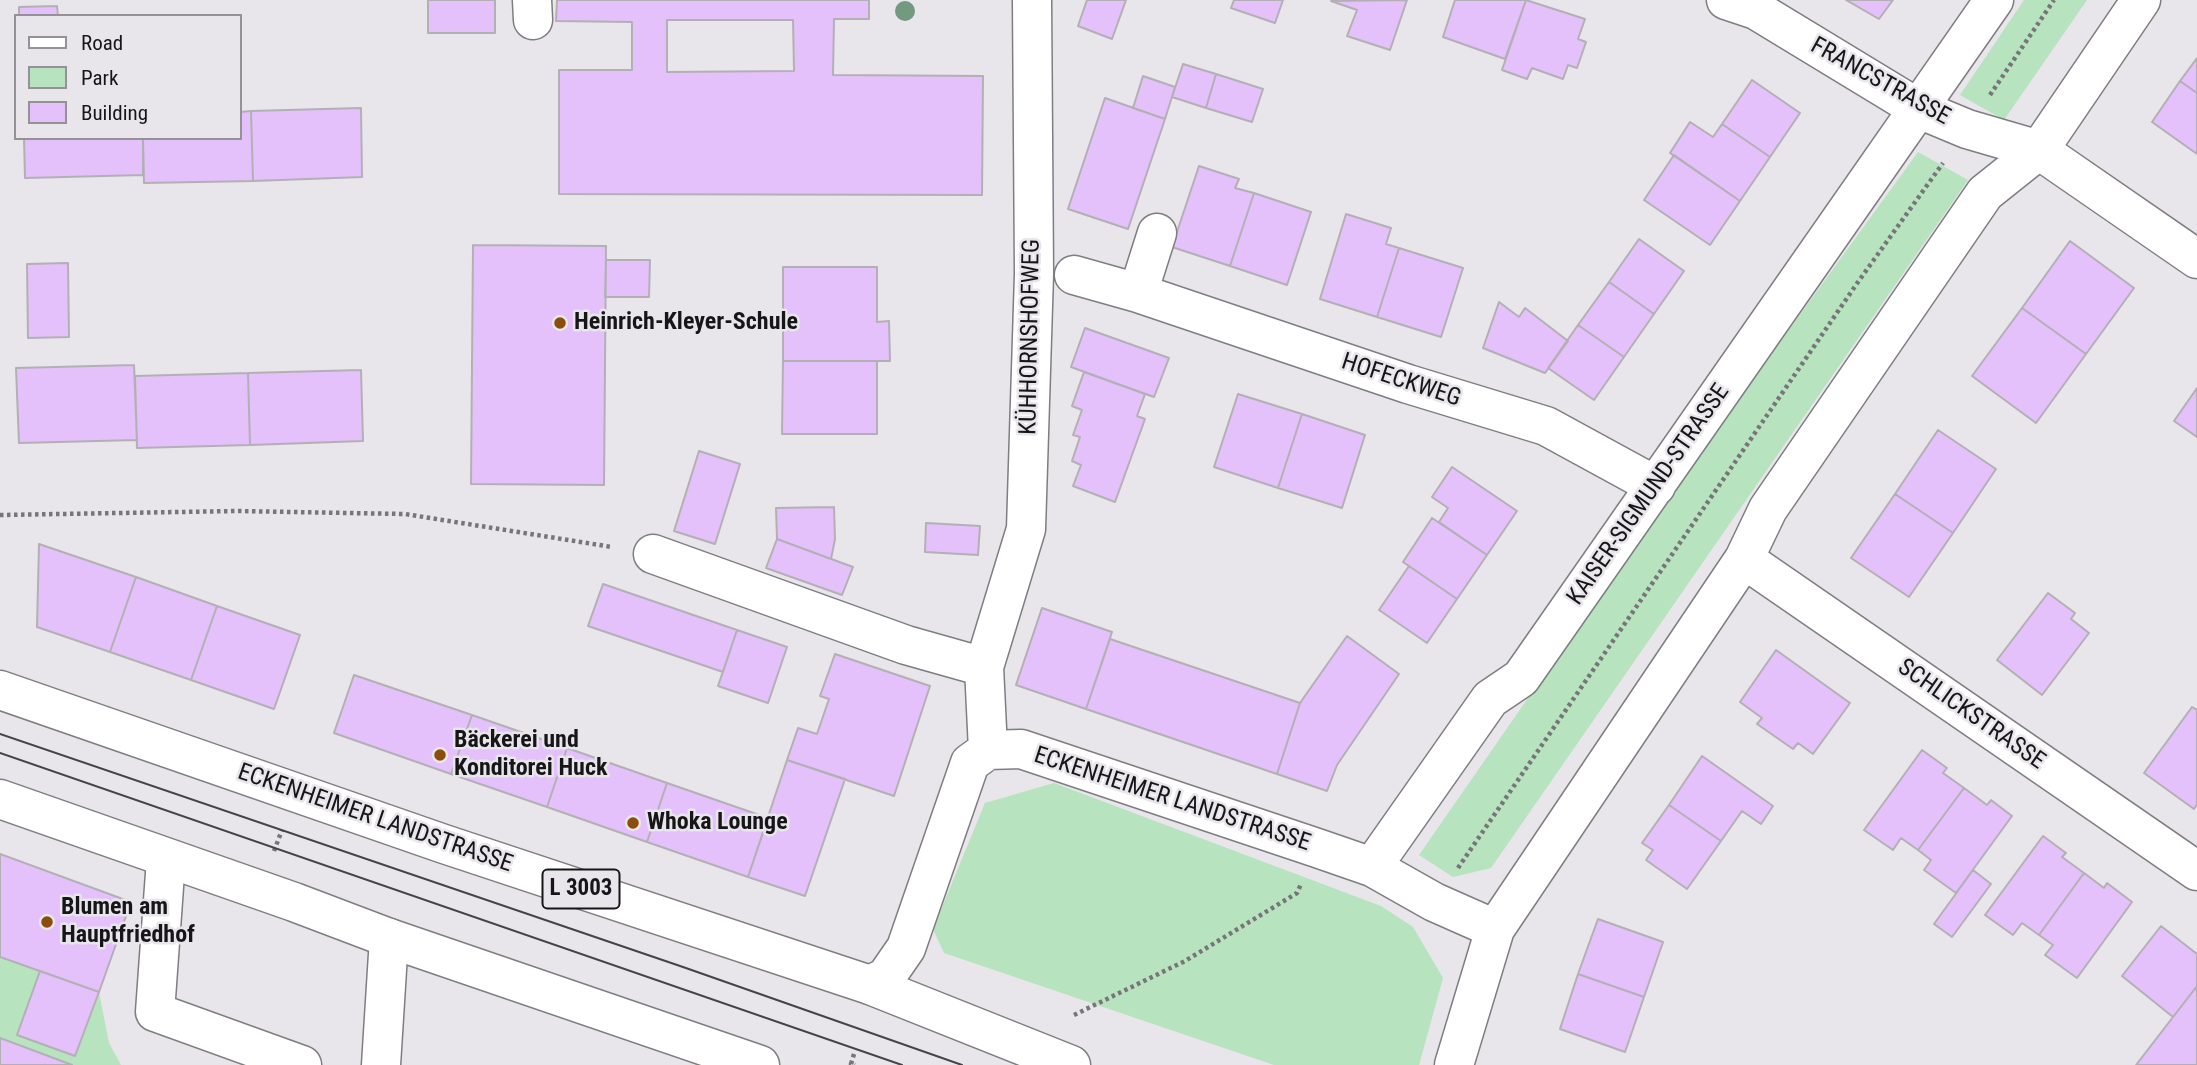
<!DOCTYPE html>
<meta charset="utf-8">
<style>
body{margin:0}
#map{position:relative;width:2197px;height:1065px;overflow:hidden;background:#e8e5eb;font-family:"Roboto Condensed",sans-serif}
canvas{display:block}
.legend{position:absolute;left:14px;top:14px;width:228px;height:126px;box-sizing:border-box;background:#e8e5eb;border:2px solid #949297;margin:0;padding:9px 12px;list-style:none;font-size:21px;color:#161618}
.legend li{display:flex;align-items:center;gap:14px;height:35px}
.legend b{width:35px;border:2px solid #949297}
</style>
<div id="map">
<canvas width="2197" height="1065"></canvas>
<ul class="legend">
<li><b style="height:9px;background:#fff"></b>Road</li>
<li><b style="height:19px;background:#b7e3be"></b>Park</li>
<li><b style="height:19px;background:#e4c1fb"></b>Building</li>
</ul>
</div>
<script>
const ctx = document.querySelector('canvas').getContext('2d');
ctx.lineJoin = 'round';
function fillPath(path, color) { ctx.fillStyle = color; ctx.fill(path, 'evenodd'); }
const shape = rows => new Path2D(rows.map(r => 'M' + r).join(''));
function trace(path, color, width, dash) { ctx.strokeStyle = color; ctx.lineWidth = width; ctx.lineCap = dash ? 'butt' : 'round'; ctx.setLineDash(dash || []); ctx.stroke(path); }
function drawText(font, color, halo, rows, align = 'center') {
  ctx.font = font + ' "Roboto Condensed",sans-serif'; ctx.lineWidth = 5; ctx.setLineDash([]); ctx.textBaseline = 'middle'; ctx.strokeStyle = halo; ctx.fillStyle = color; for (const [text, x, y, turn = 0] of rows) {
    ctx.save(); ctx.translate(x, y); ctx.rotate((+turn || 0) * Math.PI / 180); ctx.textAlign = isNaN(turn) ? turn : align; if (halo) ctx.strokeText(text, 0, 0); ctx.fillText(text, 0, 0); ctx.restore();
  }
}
fillPath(shape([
 [2024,0,2087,0,2004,120,1960,95],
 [1918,152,1968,180,1491,868,1453,877,1419,855,1669,495],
 [1054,783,1381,906,1413,927,1443,978,1419,1065,1274,1065,944,953,933,929,985,803],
 [0,854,131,902,99,992,109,1043,121,1065,0,1065]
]), '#b7e3be');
const building = shape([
 [428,0,495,0,495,33,428,33,428,0],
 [557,0,869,0,869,19,834,19,833,75,983,76,982,195,559,194,559,70,632,70,632,22,556,21,557,0],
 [667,20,793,20,794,71,667,72,667,20],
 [1087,0,1126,0,1112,39,1078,26,1087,0],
 [1234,0,1283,0,1275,23,1231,8,1234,0],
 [1407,0,1390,50,1347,36,1357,10,1331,1,1407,0],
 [1455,0,1526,0,1505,59,1443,37,1455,0],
 [1526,0,1585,19,1578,39,1586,42,1577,68,1568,65,1563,79,1532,68,1527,79,1502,70,1526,0],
 [1846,0,1893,0,1879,19,1846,0],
 [57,6,58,16,19,16,19,7,57,6],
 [2197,58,2197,93,2180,81,2197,58],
 [1183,64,1216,74,1206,108,1172,97,1183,64],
 [1216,74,1263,89,1252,122,1206,108,1216,74],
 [1143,76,1175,87,1165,119,1133,108,1143,76],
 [1752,80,1800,113,1770,157,1722,124,1752,80],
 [2180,81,2197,93,2197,154,2152,122,2180,81],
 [1105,98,1165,119,1128,229,1068,209,1105,98],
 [361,108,362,177,253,181,251,111,361,108],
 [251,111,253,181,144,183,143,138,240,138,240,112,251,111],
 [1690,122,1713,137,1722,124,1770,157,1740,201,1670,153,1690,122],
 [24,138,143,138,143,175,25,178,24,138],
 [1674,155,1740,201,1710,245,1644,200,1674,155],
 [1199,166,1239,179,1235,188,1254,193,1230,266,1172,247,1199,166],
 [1254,193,1311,212,1287,285,1230,266,1254,193],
 [1346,214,1391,228,1386,244,1399,248,1377,317,1320,299,1346,214],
 [1639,239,1684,271,1654,314,1609,282,1639,239],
 [2070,241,2134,288,2086,354,2022,308,2070,241],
 [473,245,606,246,604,485,471,484,473,245],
 [1399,248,1463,268,1441,337,1377,317,1399,248],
 [606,260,650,260,649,297,605,297,606,260],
 [68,263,69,337,28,338,27,264,68,263],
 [783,267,877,267,877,322,889,321,890,361,783,361,783,267],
 [1609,282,1654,314,1624,357,1578,325,1609,282],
 [1499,302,1519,317,1525,308,1568,341,1545,373,1483,348,1499,302],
 [2022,308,2086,354,2036,423,1972,376,2022,308],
 [1578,325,1624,357,1594,400,1548,368,1578,325],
 [1085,328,1169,358,1154,397,1071,367,1085,328],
 [783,361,877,361,877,434,782,434,783,361],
 [134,365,137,440,19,443,16,368,134,365],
 [361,370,363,441,250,445,248,373,361,370],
 [1084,372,1145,394,1137,416,1145,419,1115,502,1073,486,1081,465,1072,461,1080,437,1073,435,1082,410,1072,406,1084,372],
 [248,373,250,445,137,448,135,376,248,373],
 [2197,388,2197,437,2174,421,2197,388],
 [1238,394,1302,414,1278,488,1214,467,1238,394],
 [1302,414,1365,435,1342,508,1278,488,1302,414],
 [1938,430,1996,469,1953,533,1895,494,1938,430],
 [699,451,740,464,715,544,674,531,699,451],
 [1452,467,1517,511,1487,555,1439,522,1448,508,1432,497,1452,467],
 [1895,494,1953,533,1909,597,1851,558,1895,494],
 [834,507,835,539,831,559,777,539,776,508,834,507],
 [1432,518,1487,555,1457,599,1403,562,1432,518],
 [926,523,980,526,978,555,925,552,926,523],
 [777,539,853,567,842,595,766,568,777,539],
 [39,544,136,577,110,652,37,627,39,544],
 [1409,566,1457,599,1427,643,1379,610,1409,566],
 [136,577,217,606,191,680,110,652,136,577],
 [603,584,737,630,723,672,588,626,603,584],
 [2048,593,2075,613,2071,619,2089,633,2042,695,1997,660,2048,593],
 [217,606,300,635,274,709,191,680,217,606],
 [1042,608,1112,632,1086,709,1016,685,1042,608],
 [737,630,787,647,768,703,718,686,737,630],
 [1347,636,1399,674,1337,765,1327,791,1277,774,1300,703,1347,636],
 [1110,639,1300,703,1277,774,1086,709,1110,639],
 [1776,650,1850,703,1813,754,1798,743,1793,749,1757,724,1762,718,1740,702,1776,650],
 [835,654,930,686,894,796,787,760,798,728,817,734,829,699,820,696,835,654],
 [354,675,472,715,451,774,334,733,354,675],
 [2192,707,2197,710,2197,804,2194,809,2144,773,2192,707],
 [472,715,567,748,547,807,451,774,472,715],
 [567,748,667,783,647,842,547,807,567,748],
 [1922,750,1947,768,1943,773,1964,788,1918,850,1901,838,1893,850,1864,830,1922,750],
 [1702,756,1773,806,1761,824,1742,811,1721,841,1669,805,1702,756],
 [787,760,845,779,805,896,748,877,787,760],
 [667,783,768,818,748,877,647,842,667,783],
 [1964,788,1987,805,1991,800,2012,816,1956,893,1924,870,1931,860,1918,850,1964,788],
 [1669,805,1721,841,1687,889,1646,860,1653,850,1642,843,1669,805],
 [2043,836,2066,853,2062,857,2084,873,2039,935,2022,923,2013,935,1985,915,2043,836],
 [0,854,131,902,99,992,0,957,0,854],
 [1973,870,1991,884,1952,937,1934,924,1973,870],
 [2084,873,2104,888,2107,883,2132,902,2077,978,2045,955,2053,945,2039,935,2084,873],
 [1598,919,1663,942,1644,997,1578,974,1598,919],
 [2161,926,2197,954,2197,986,2173,1017,2122,976,2161,926],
 [40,971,99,992,75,1056,17,1035,40,971],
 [1578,974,1644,997,1625,1052,1560,1029,1578,974],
 [2197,986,2197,1065,2136,1065,2173,1017,2197,986],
 [0,1038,72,1065,0,1065,0,1038]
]);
fillPath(building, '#e4c1fb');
trace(building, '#b3b0b5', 2);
const minor = shape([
 [532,0,533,20],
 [1726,0,1756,10,1919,109,1967,129,2039,150,2197,259],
 [1074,275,1138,293,1408,384,1546,426,1656,486],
 [1138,293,1157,233],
 [653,554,906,645,984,667],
 [1744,559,2197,871],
 [988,750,984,667,1026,529,1034,274,1032,0],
 [166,859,155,1012,302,1065],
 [1372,867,1490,699,1521,678,1994,0],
 [870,985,886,977,906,948,970,763,988,750,1021,749,1317,848,1372,867,1434,902,1495,929],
 [381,1065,389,938],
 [1454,1065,1495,929,1744,559,1768,509,1985,193,2039,150,2141,0]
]);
const major = shape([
 [0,690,444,844,870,985,1071,1065],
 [0,799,294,902,389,938,760,1065]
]);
trace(minor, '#7f7d82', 41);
trace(major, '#7f7d82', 41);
trace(shape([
 [1990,95,2054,0],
 [0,515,238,511,405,514,612,547],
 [274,851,282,830],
 [1458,868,1858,282,1943,163],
 [1074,1015,1185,961,1297,893,1301,884],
 [854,1054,851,1064,855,1065]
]), '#777579', 4.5, [3.5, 3.5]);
trace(minor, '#fff', 38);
trace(major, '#fff', 38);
trace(shape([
 [0,734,683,967,962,1065],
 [0,753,902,1065]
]), '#444346', 2);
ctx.fillStyle = '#719a80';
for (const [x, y] of [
 [905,11]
]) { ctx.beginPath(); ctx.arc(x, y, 10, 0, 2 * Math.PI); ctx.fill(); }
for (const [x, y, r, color] of [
 [560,323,7,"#8a4d0b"],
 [440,755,7,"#8a4d0b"],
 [633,823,7,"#8a4d0b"],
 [47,922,7,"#8a4d0b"]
]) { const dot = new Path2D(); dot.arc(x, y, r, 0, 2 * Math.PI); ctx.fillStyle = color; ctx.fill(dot); trace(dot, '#e8e5eb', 2.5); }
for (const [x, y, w] of [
 [581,889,77]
]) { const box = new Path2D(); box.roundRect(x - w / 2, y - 19.5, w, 39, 5); ctx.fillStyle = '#e8e5eb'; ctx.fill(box); trace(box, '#161618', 2); }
drawText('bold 23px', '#161618', null, [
 ["L 3003",581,889]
]);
drawText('24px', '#161618', '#e8e5eb', [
 ["FRANCSTRASSE",1880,82,29],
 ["KÜHHORNSHOFWEG",1031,337,-89],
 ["HOFECKWEG",1401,381,18],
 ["KAISER-SIGMUND-STRASSE",1649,495,-55],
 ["SCHLICKSTRASSE",1971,715,35],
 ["ECKENHEIMER LANDSTRASSE",1172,800,18],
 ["ECKENHEIMER LANDSTRASSE",375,819,19]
]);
drawText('bold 24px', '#161618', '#e8e5eb', [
 ["Heinrich-Kleyer-Schule",574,323],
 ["Bäckerei und",454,741],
 ["Konditorei Huck",454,769],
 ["Whoka Lounge",647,823],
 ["Blumen am",61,908],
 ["Hauptfriedhof",61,936]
], 'left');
</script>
